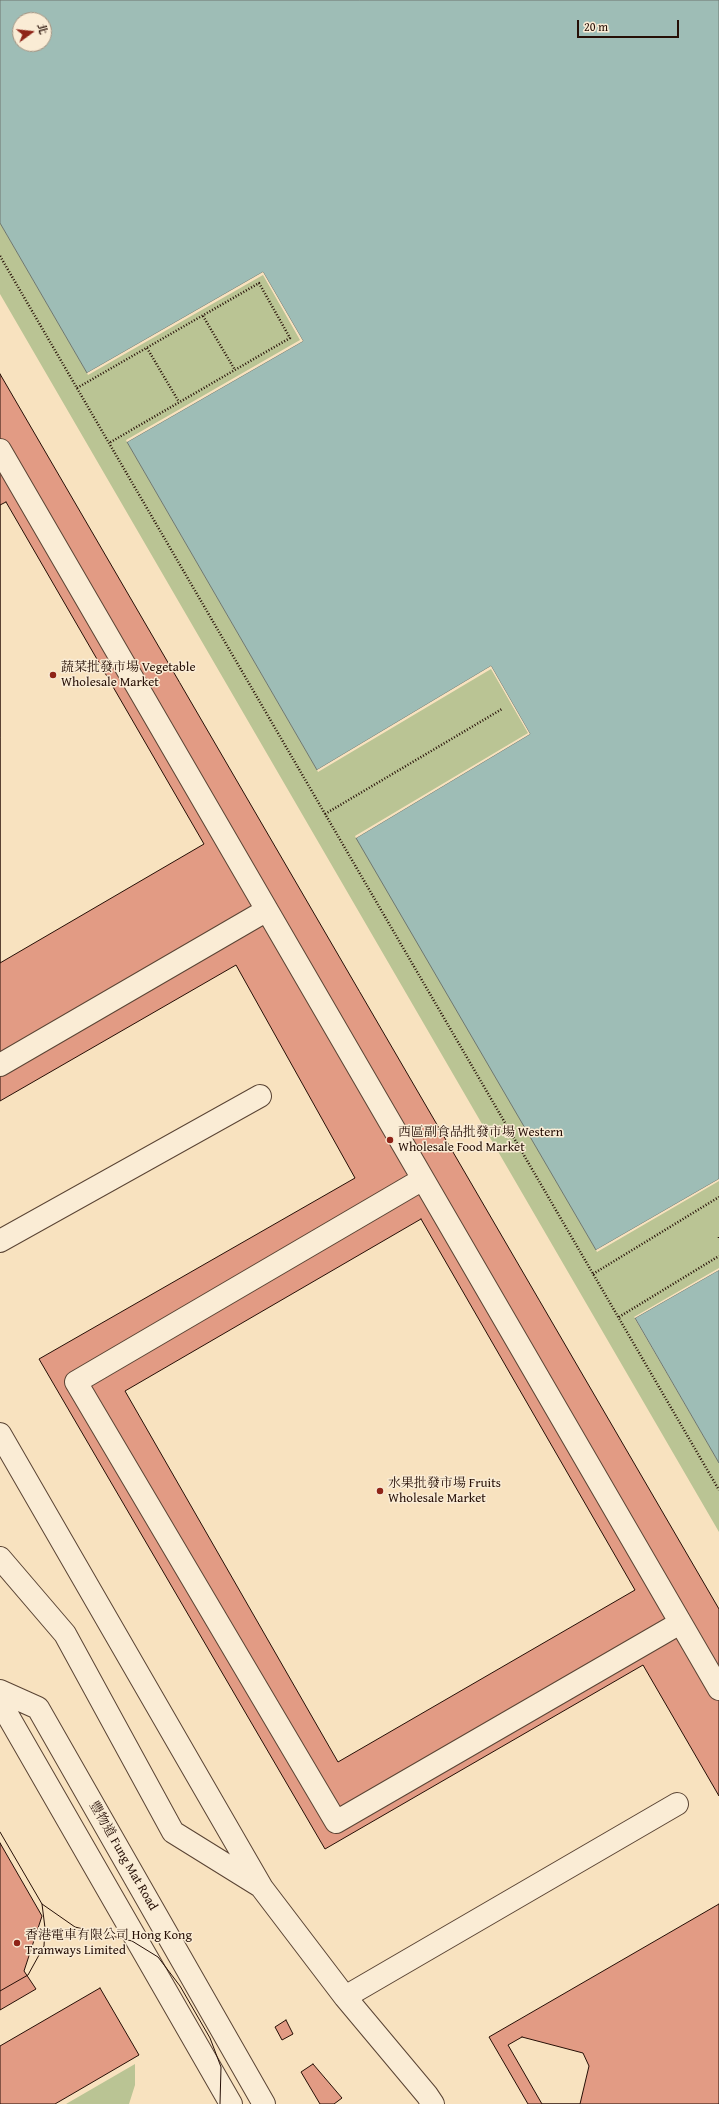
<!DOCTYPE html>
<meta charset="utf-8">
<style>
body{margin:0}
#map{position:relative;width:719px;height:2104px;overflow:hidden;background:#f8e2bf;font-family:"Gentium Book Plus","Noto Serif TC",serif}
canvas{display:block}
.north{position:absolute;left:12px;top:12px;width:40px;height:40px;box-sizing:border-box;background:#faecd5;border:1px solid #a59482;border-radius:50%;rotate:75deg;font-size:11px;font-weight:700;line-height:16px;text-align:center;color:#260f06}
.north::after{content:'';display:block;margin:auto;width:14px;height:18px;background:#8f2418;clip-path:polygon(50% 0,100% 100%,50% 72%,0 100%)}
.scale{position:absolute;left:577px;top:20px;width:102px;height:18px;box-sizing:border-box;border:2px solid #260f06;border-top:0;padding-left:5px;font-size:12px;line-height:14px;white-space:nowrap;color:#260f06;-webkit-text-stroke:3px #faecd5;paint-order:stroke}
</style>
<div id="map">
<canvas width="719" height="2104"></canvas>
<div class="north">北</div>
<div class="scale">20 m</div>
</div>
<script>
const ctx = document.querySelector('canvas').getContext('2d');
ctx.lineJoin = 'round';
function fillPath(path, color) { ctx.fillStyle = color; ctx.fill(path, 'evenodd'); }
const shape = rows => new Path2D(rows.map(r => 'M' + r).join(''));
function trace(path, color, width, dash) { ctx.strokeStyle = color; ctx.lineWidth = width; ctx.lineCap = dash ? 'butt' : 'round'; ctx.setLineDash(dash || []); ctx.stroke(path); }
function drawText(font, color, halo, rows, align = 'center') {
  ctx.font = font + ' "Gentium Book Plus","Noto Serif TC",serif'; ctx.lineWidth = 3; ctx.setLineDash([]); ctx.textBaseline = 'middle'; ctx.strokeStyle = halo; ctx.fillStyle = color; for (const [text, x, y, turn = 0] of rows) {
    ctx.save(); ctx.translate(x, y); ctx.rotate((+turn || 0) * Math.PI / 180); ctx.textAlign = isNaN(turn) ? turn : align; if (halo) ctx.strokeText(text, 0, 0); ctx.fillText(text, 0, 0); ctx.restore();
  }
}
fillPath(shape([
 [0,223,87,373,263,272,303,341,127,442,317,770,491,666,530,734,357,837,596,1250,719,1179,719,1270,635,1319,719,1463,719,1532,0,294],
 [135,2064,135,2085,129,2104,66,2104]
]), '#bac494');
const water = shape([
 [0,0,719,0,719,1179,596,1250,356,838,530,734,491,666,317,770,127,442,303,341,263,272,87,373,0,223,0,0],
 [20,20,44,20,44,44,20,44,20,20],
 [719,1270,719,1463,635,1318,719,1270]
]);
fillPath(water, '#9ebdb6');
trace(water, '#6e7770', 1);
fillPath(shape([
 [263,272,303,341,127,442,126,440,300,340,263,275,88,375,87,373],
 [491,666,530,734,356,838,355,836,528,733,491,669,318,772,317,770],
 [719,1179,719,1181,597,1252,596,1250],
 [719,1268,719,1270,635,1318,634,1317]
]), '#f8e2bf');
const building = shape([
 [0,374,719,1609,719,1796,643,1665,325,1849,39,1359,355,1178,236,965,0,1101,0,374],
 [6,502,204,844,0,963,0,505,6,502],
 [421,1219,635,1590,338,1762,125,1391,421,1219],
 [0,1843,42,1916,24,1971,36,1989,0,2010,0,1843],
 [719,1904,719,2104,528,2104,489,2037,719,1904],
 [100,1988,139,2055,55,2104,0,2104,0,2046,100,1988],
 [286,2020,293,2034,282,2040,275,2027,286,2020],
 [522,2037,583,2053,589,2066,580,2104,542,2104,508,2045,522,2037],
 [313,2064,342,2098,334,2104,320,2104,301,2072,313,2064]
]);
fillPath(building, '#e29b84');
trace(building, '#260f06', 1);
const minor = shape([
 [0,450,719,1689],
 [0,1065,267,910],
 [423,1179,76,1382,336,1822,680,1623],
 [0,1241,260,1096],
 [0,1434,262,1888,345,1997,427,2095,433,2104],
 [0,1558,65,1634,173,1832,260,1886],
 [0,1691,38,1708,264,2104],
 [0,1702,231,2104],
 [345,1997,677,1804]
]);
trace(minor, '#5a4434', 24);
trace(shape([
 [0,256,719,1490],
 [203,316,235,370],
 [147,348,179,402],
 [77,388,259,283,290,338,109,443],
 [325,814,502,709],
 [719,1237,719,1239],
 [593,1274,719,1197],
 [619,1317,719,1256]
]), '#260f06', 2.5, [1, 2]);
trace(minor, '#faecd5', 22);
trace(shape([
 [0,1832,42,1904,45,1928,44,1946,28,1975,0,1991],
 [42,1904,75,1927,132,1941,158,1957,180,1986,210,2038,221,2067,220,2104]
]), '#260f06', 1);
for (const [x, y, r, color] of [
 [53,675,4,"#8f2418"],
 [390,1140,4,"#8f2418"],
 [380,1491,4,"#8f2418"],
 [17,1943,4,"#8f2418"]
]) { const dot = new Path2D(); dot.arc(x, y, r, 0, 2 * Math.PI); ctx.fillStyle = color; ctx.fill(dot); trace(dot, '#faecd5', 1.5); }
drawText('13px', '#260f06', '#faecd5', [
 ["蔬菜批發市場 Vegetable",61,668],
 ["Wholesale Market",61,683],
 ["西區副食品批發市場 Western",398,1133],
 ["Wholesale Food Market",398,1148],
 ["水果批發市場 Fruits",388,1484],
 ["Wholesale Market",388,1499],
 ["香港電車有限公司 Hong Kong",25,1936],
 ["Tramways Limited",25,1951]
], 'left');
drawText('13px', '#260f06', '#faecd5', [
 ["豐物道 Fung Mat Road",123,1856,60]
]);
</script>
